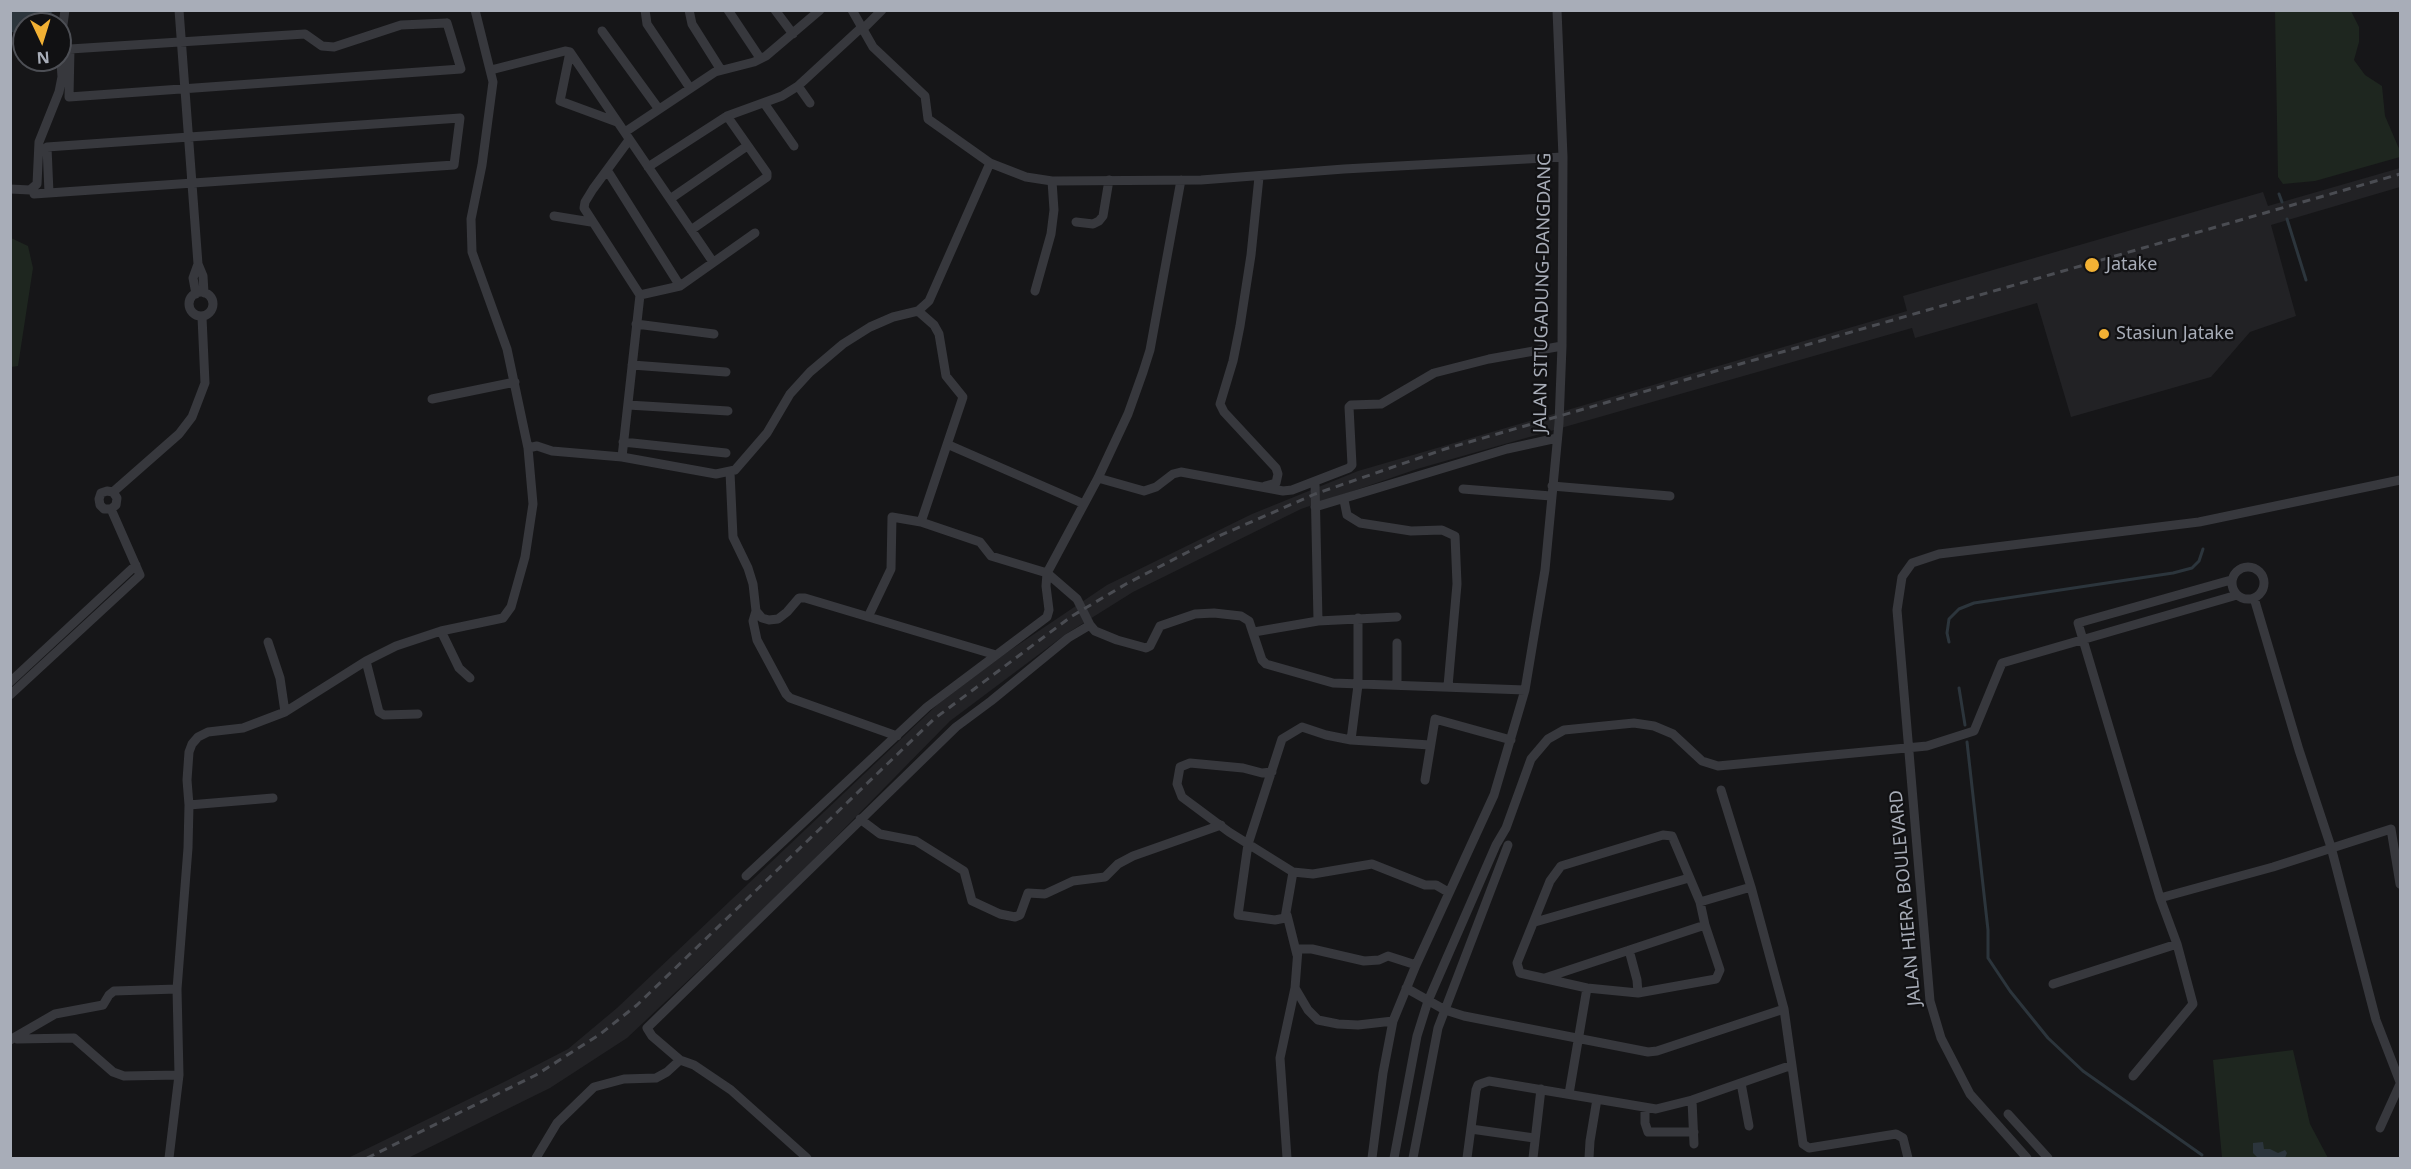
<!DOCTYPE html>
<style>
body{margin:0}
#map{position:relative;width:2411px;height:1169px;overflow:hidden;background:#161618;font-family:"Noto Sans",sans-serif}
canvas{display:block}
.frame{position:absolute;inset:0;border:12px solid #a8adb8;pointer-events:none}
.north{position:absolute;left:12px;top:12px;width:60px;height:60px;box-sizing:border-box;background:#111113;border:2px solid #4d4f55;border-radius:50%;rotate:176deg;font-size:16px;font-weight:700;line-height:24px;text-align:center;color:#a8adb8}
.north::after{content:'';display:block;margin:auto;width:21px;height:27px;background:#f2b134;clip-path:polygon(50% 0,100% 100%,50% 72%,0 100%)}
</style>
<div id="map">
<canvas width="2411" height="1169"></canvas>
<div class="frame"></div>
<div class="north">N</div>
</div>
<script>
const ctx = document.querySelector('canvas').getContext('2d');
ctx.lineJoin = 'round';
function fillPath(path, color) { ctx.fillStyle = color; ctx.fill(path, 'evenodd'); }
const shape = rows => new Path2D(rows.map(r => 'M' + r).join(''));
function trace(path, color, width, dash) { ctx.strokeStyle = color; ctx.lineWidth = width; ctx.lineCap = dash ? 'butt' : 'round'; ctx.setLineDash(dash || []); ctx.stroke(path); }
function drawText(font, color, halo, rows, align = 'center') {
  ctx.font = font + ' "Noto Sans",sans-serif'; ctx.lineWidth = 4.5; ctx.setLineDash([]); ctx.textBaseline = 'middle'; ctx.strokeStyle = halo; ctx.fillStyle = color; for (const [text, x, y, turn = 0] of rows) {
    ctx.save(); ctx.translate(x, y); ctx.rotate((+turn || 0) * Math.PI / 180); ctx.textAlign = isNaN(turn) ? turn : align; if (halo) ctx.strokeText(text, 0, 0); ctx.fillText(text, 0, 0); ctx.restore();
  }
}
fillPath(shape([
 [2400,168,2400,187,2271,225,2296,316,2250,332,2211,377,2071,417,2037,303,1915,338,1912,328,1417,469,1301,509,1133,592,1066,634,950,721,785,889,627,1038,550,1088,408,1158,348,1158,506,1081,568,1049,617,1008,938,704,1006,653,1107,585,1252,514,1358,471,1907,311,1903,296,2263,192,2268,206]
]), '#222225');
fillPath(shape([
 [2275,11,2351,11,2359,27,2359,42,2354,60,2365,75,2382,86,2385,116,2400,151,2400,157,2315,181,2283,184,2278,177],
 [11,238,28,246,33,268,18,366,11,367],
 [2293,1050,2310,1124,2328,1158,2222,1158,2213,1060]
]), '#1e261f');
fillPath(shape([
 [10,11,11,10,52,11,49,24,24,24,24,35,12,32],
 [2263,1142,2264,1149,2270,1149,2278,1153,2285,1150,2287,1153,2285,1158,2258,1158,2253,1153,2253,1143]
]), '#2c353c');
trace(shape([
 [2279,194,2282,202],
 [2287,219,2306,280],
 [1949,642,1947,633,1949,619,1959,609,1974,603,2173,573,2192,568,2199,561,2203,549],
 [1959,688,1965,725],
 [1967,742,1988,930,1988,958,2010,991,2048,1038,2083,1071,2202,1155]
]), '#2c353c', 3);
trace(shape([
 [179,10,198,264,203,276,204,293],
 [645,10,647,24,690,88],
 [689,10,692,24,721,70],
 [728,10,760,58],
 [775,10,793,34],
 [852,10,873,47,925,96,928,119,990,163,1026,177,1052,181,1201,180,1344,169,1563,157],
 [447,23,461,69,69,97,70,49,305,34,322,46,334,47,401,25,447,23],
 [863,29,882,10],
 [602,31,658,108],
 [60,47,65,10],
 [570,52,560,101,617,122],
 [491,70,565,51,570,52,713,262],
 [798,86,810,103],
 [764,103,794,146],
 [625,132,715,72,754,62,766,56,820,10],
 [648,167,727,116,782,96,798,86,862,27],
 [607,170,680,286],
 [1259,177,1251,255,1240,326,1233,361,1220,404,1224,412,1276,468,1278,474,1276,483,1265,486],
 [10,189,30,190,37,184,39,142,59,92,62,77,60,48],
 [34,194,454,165,460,118,47,147,49,193],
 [670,199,747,146],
 [554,216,591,222],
 [1076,222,1093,224,1099,221,1103,216,1109,180],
 [691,230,767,177,767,173,727,116],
 [1035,291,1051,234,1054,210,1052,181],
 '189 304a12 12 0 1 1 24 0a12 12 0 1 1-24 0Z',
 [196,294,193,278,198,264],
 [640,295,680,286,755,233],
 [918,311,934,325,939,334,946,376,963,397,921,522],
 [636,324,714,334],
 [632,365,726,372],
 [432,399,515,382],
 [628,405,728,411],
 [623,442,726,453],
 [949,445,1084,504],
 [528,448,537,446,552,451,622,457,716,474,735,470,767,433,790,394,810,372,843,344,870,327,893,317,918,311,929,301,990,163],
 [622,457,640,295,584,208,585,202,593,189,629,140],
 [730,472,733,537,748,568,753,584,756,611,753,621,757,640,786,694,790,698,897,736],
 [1098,478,1144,491,1156,487,1173,474,1181,472,1283,491,1292,490,1349,468,1352,465,1349,407,1351,405,1381,404,1434,373,1489,359,1562,346],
 [1315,482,1318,621,1397,617],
 [1552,486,1670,496],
 [1463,489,1551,496],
 [113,492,117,498,116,505,111,509,104,509,100,505,99,499,101,493,107,491,113,492,179,434,192,417,205,383,202,317],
 [1344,500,1347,515,1360,523,1411,531,1442,530,1455,536,1457,584,1448,686],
 [1315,507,1507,449,1557,438],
 '2232 583a16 16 0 1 1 32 0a16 16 0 1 1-32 0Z',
 [2254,598,2299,750,2331,847,2376,1020,2400,1082],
 [756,611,762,618,769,620,778,619,787,612,799,598,805,598,996,655],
 [868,617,891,569,892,517,921,522,980,542,991,556,1047,573,1077,599,1090,625],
 [441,631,459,668,470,678],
 [1254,632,1318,621],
 [268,642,280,678,285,712],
 [1397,643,1397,685],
 [366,661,379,712,384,715,418,714],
 [10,682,136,565],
 [10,695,140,575,111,509],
 [1351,740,1358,685,1358,618],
 [1272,772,1262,773,1243,768,1190,763,1180,767,1177,784,1182,797,1229,832,1293,872,1313,874,1372,864,1425,885,1436,885,1448,892],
 [1425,780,1435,719,1511,740],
 [1721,790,1751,887,1784,1009,1803,1144,1809,1148,1896,1134,1903,1138,1908,1158],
 [189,805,273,798],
 [860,819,880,834,916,841,964,871,972,901,1000,914,1015,917,1020,915,1028,893,1045,894,1073,881,1105,877,1118,864,1133,856,1221,825],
 [1663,835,1672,836,1700,902,1705,925,1720,970,1716,979,1638,993,1587,988,1520,973,1517,963,1550,881,1561,866,1663,835],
 [1293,872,1285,918,1275,920,1238,915,1248,844,1282,739,1302,727,1326,735,1351,740,1430,745],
 [746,876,927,707,1047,617,1049,610,1046,586,1047,573,1098,478,1128,414,1143,372,1150,350,1181,180],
 [2160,898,2273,867,2391,829,2400,884],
 [1700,902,1751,887],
 [1287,915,1297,955],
 [1535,922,1689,878],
 [1629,950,1637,980,1638,993],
 [1545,978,1705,925],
 [2053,984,2177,944],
 [1295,988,1308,1010,1318,1020,1338,1024,1358,1025,1393,1021],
 [1406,988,1445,1010,1464,1016,1648,1052,1657,1051,1784,1009],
 [17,1039,74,1038,113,1072,124,1076,179,1075],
 [10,1040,55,1014,103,1005,109,995,114,991,177,989],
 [680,1060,652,1036,647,1028,956,727,991,701,1068,638,1090,625,1095,631,1117,640,1146,648,1150,646,1160,626,1195,614,1214,613,1241,616,1249,621,1262,660,1266,664,1333,683,1525,690],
 [2133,1076,2193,1004,2177,944,2160,898,2078,623,2231,580],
 [1741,1083,1749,1126],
 [1569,1094,1587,988],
 [1692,1100,1694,1144],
 [1645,1108,1645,1123,1648,1132,1694,1132],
 [2008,1114,2048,1158],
 [2380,1128,2400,1084],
 [1471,1129,1534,1138],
 [169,1158,179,1075,177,989,188,848,189,805,187,780,189,752,192,744,198,737,208,732,243,728,285,712,366,661,396,646,441,631,503,618,511,607,525,557,533,504,528,448,507,349,472,252,471,219,482,165,493,82,475,10],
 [536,1158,557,1123,594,1087,624,1079,656,1078,667,1072,680,1060,694,1065,731,1090,807,1158],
 [1287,1158,1280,1058,1295,988,1298,949,1312,949,1364,961,1379,960,1388,956,1416,965],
 [1372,1158,1383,1073,1393,1021,1416,965,1494,795,1525,690,1545,570,1559,423,1562,346,1563,157,1557,10],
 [1394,1158,1417,1036,1428,1001,1496,845,1506,828,1531,759,1548,739,1564,730,1634,723,1654,726,1673,734,1702,761,1718,766,1927,746,1974,731,2002,663,2237,595],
 [1413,1158,1438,1028,1508,845],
 [1467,1158,1476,1090,1478,1085,1483,1083,1489,1081,1656,1109,1692,1100,1792,1065],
 [1533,1158,1541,1089],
 [1589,1158,1590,1141,1597,1099],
 [2027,1158,1970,1094,1941,1038,1930,1001,1897,610,1902,577,1912,563,1939,554,2199,522,2400,480]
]), '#37383d', 9);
trace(shape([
 [367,1158,536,1075,599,1035,637,1005,934,719,1072,616,1126,584,1219,536,1315,494,1445,449,2400,174]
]), '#4a4c52', 3, [8, 6]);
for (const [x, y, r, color] of [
 [2092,265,8,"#f2b134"],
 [2104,334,6,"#f2b134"]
]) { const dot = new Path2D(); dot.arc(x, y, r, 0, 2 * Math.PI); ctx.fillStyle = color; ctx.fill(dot); trace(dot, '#111113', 2); }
drawText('18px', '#a8adb8', '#111113', [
 ["Jatake",2106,265],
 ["Stasiun Jatake",2116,334]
], 'left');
drawText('18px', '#a8adb8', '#111113', [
 ["JALAN SITUGADUNG-DANGDANG",1543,293,-89],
 ["JALAN HIERA BOULEVARD",1906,898,-95]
]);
</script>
